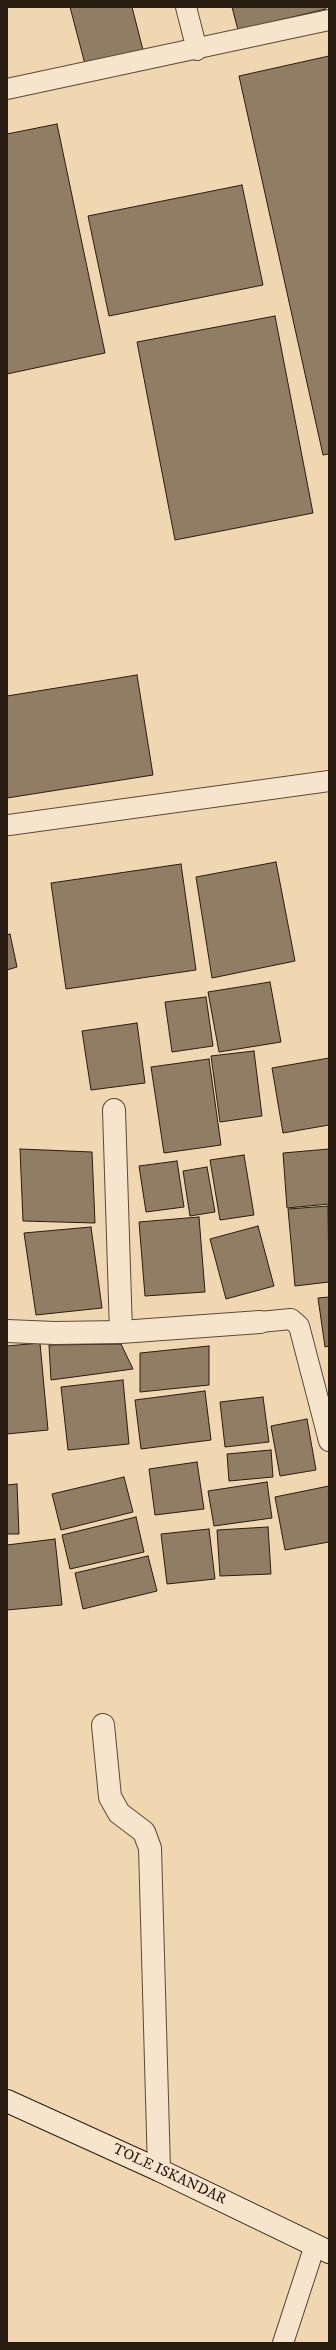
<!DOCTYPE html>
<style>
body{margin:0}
#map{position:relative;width:336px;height:2350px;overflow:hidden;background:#f1d7b1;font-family:"IM FELL DW Pica",serif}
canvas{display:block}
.frame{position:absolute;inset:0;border:8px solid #281c11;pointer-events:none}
</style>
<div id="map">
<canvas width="336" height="2350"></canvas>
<div class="frame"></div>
</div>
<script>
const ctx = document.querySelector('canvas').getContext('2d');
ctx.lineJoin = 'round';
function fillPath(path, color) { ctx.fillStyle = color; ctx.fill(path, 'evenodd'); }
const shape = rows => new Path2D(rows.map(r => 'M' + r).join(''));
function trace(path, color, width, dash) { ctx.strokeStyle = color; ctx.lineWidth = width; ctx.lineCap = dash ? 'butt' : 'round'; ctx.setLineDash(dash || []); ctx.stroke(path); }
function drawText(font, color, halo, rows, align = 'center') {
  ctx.font = font + ' "IM FELL DW Pica",serif'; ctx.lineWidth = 4; ctx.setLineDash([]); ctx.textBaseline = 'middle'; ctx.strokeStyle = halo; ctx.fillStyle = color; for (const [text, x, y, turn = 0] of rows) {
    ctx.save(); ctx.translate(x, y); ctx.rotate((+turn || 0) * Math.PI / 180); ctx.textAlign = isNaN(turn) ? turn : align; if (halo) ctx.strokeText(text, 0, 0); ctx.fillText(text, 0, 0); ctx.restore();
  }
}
const building = shape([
 [70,7,132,7,144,54,86,68,70,7],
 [232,7,325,7,326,9,238,30,232,7],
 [329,56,329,454,323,455,239,76,329,56],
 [57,124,105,353,7,374,7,134,57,124],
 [242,185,263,285,109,316,88,216,242,185],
 [275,316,313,513,175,540,137,342,275,316],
 [137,675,153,775,7,798,7,696,137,675],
 [276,862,295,961,212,978,196,877,276,862],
 [181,864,196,970,66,989,51,883,181,864],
 [10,934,17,967,7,970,7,935,10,934],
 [270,982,281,1042,219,1052,208,992,270,982],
 [206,997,213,1046,172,1052,165,1002,206,997],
 [137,1023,145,1083,91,1090,82,1031,137,1023],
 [254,1051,262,1116,220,1122,211,1056,254,1051],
 [329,1058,329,1125,283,1133,272,1068,329,1058],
 [209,1059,221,1145,164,1153,151,1067,209,1059],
 [20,1149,92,1152,95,1223,23,1221,20,1149],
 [329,1149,329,1204,287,1208,283,1153,329,1149],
 [244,1155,254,1215,220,1220,210,1160,244,1155],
 [177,1161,184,1207,146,1212,139,1166,177,1161],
 [207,1167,215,1212,190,1216,183,1171,207,1167],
 [328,1206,329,1282,295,1286,288,1209,328,1206],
 [199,1217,205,1292,145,1296,139,1222,199,1217],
 [258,1226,274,1286,226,1299,210,1239,258,1226],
 [91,1227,102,1308,36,1315,24,1233,91,1227],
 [329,1297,329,1346,325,1347,318,1298,329,1297],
 [40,1343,48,1430,7,1434,7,1346,40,1343],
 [121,1344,133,1369,51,1380,49,1345,121,1344],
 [209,1346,209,1385,140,1392,140,1353,209,1346],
 [123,1380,129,1444,68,1450,61,1387,123,1380],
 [205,1391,211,1440,141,1449,135,1400,205,1391],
 [263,1397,269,1442,225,1447,220,1402,263,1397],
 [307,1419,316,1470,280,1476,271,1426,307,1419],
 [271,1450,273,1477,229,1481,227,1454,271,1450],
 [197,1462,204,1509,155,1515,149,1469,197,1462],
 [124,1477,133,1512,61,1530,52,1494,124,1477],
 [267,1482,272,1518,214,1526,208,1491,267,1482],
 [17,1484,19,1534,7,1534,7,1485,17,1484],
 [329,1486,329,1542,285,1550,275,1497,329,1486],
 [136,1517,144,1552,70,1569,62,1535,136,1517],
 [268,1527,271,1574,220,1576,217,1530,268,1527],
 [209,1529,215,1579,167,1584,161,1534,209,1529],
 [55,1539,62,1605,7,1610,7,1545,55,1539],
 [148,1556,157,1591,83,1609,75,1573,148,1556]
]);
fillPath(building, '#917d64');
trace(building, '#281c11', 1);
const service = shape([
 [186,7,197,50],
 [7,89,329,20],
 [9,825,329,781],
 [260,1322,291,1319,299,1326,329,1441],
 [283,2343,315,2245]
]);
const minor = shape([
 [114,1110,121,1332],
 [7,1331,55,1333,121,1332,260,1322],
 [103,1725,110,1797,119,1813,144,1832,150,1848,159,2170]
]);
const secondary = shape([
 [7,2101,159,2170,329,2252]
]);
trace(service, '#5a4b39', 22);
trace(minor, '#5a4b39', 24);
trace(secondary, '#281c11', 24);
trace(service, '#f6e5cc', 20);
trace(minor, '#f6e5cc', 22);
trace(secondary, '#f6e5cc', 22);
drawText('15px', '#281c11', '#f6e5cc', [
 ["TOLE ISKANDAR",169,2175,25]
]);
</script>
